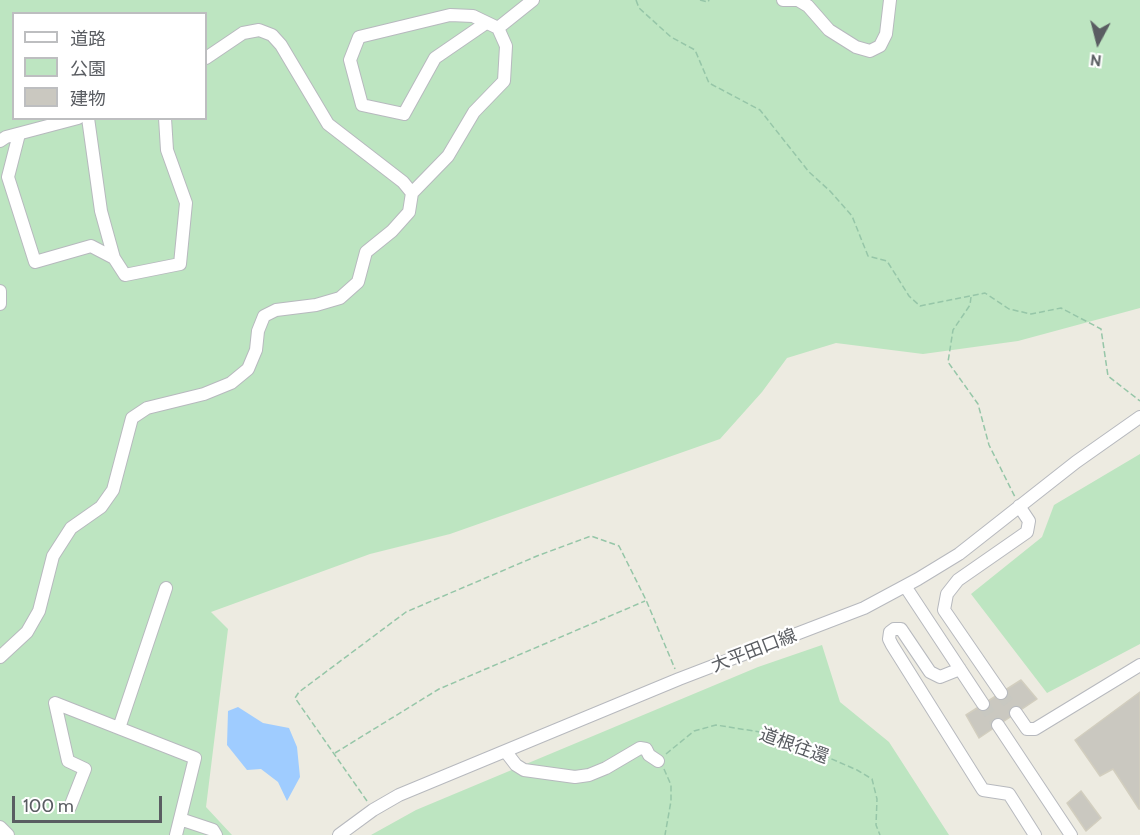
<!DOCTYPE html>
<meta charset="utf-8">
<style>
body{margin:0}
#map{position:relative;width:1140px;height:835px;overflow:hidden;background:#edebe1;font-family:Cabin,"Noto Sans JP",sans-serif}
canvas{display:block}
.legend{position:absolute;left:12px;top:12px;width:195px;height:108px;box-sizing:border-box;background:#fff;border:2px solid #bdbec0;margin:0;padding:8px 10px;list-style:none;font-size:18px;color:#5a5d62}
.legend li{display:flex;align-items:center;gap:12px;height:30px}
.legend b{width:30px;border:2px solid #bdbec0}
.north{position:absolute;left:1068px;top:12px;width:60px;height:60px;-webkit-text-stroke:4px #fff;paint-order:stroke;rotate:187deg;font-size:16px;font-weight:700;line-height:24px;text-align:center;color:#5a5d62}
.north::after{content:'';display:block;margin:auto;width:21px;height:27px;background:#5a5d62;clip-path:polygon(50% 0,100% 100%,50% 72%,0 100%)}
.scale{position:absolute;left:12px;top:796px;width:150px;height:27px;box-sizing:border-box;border:3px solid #5a5d62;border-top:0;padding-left:8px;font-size:18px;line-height:21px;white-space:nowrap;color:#5a5d62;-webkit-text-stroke:4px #fff;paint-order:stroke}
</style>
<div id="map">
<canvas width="1140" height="835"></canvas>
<ul class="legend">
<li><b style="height:8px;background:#fff"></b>道路</li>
<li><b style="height:16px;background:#bde5c1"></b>公園</li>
<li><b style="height:16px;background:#cac8c0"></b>建物</li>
</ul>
<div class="north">N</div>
<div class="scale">100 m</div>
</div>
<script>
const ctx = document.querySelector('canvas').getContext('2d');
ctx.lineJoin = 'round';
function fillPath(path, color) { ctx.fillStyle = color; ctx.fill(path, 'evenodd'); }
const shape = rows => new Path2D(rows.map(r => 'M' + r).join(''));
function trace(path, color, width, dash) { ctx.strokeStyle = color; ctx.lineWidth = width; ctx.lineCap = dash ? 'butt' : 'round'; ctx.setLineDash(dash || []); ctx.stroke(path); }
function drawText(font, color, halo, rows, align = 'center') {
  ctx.font = font + ' Cabin,"Noto Sans JP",sans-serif'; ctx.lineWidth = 4.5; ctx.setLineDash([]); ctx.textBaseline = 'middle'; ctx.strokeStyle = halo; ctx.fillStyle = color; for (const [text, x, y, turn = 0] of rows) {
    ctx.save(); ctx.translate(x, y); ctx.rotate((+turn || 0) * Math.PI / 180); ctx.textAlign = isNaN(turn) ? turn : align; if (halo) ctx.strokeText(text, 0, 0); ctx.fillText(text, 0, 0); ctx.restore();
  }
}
fillPath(shape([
 [0,0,1140,0,1140,308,1018,341,923,354,836,343,787,358,762,392,720,439,450,534,370,554,211,612,228,629,206,807,232,835,0,835],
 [14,14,206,14,206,118,14,118],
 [1140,454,1140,644,1047,693,971,594,1042,537,1054,505],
 [822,645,840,702,889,742,949,835,371,835,416,810,758,667]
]), '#bde5c1');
fillPath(shape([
 [238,707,263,723,289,728,297,747,300,777,287,801,278,782,261,769,247,770,227,745,228,711]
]), '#9fccff');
const building = shape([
 [1021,680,1037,699,979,738,966,715,1021,680],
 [1140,692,1140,809,1139,809,1113,769,1100,776,1075,740,1140,692],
 [1081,791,1101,818,1086,831,1067,803,1081,791]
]);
fillPath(building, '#cac8c0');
trace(building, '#d2cebf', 1.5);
trace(shape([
 [1001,693,1016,713],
 [983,704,998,725]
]), '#c8c8c1', 12, [12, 6]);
const minor = shape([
 [783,0,795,0],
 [798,0,808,6,829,30,856,47,870,51,880,46,886,34,890,0],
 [498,28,533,0],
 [206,58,243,33,259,30,272,35,281,45,328,124,403,182,412,193],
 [88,118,101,211,114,258,125,275,180,264,186,203,167,150,165,118],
 [19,134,8,177,35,262,91,246,114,258],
 [0,141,6,137,78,118],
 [412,193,448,156,474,112,504,81,506,46,498,28,473,16,450,15,359,37,350,60,362,105,404,114,435,58,486,23],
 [0,291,0,304],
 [905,586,983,704],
 [0,657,27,632,39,611,53,556,71,528,101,507,113,490,132,418,147,408,204,394,231,383,248,369,256,350,258,331,264,316,276,310,316,305,340,298,358,282,366,252,392,231,409,212,412,193],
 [960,669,940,677,930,672,901,629,894,629,890,632,889,639,892,645,983,790,1009,794,1035,835],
 [1001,693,944,610,947,594,958,580,1027,532,1029,521,1019,506],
 [1016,713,1027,729,1035,729,1140,665],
 [998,725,1071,835],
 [119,728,166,588],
 [506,752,516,765,524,770,575,777,589,775,606,768,640,748,646,749,649,755,658,761],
 [70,807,85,769,68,761,55,703,195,758,176,835],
 [180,819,213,830,216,835],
 [0,827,8,835],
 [339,835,373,810,399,795,679,679,864,608,918,579,959,554,1076,462,1140,417]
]);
trace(minor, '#b7b9be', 14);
trace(shape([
 [636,0,639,8,671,37,695,50,709,83,760,110,809,172,830,191,852,216,868,256,887,261,909,296,920,306,985,293,1009,309,1031,314,1061,308,1101,329,1108,376,1140,401],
 [700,0,708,2,709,0],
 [971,297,970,305,953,330,948,362,978,404,989,445,1015,497],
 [335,753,439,689,645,601],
 [666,754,694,731,716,725,760,732,795,743,857,770,872,779,877,799,876,825,880,835],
 [664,769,671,785,671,801,665,835],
 [367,801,295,698,299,692,406,612,537,556,591,536,619,546,646,600,675,669]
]), '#96c6a8', 1.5, [6, 3]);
trace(minor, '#fff', 12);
drawText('18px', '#5a5d62', '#fff', [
 ["大平田口線",754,651,-21],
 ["道根往還",794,746,20]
]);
</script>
